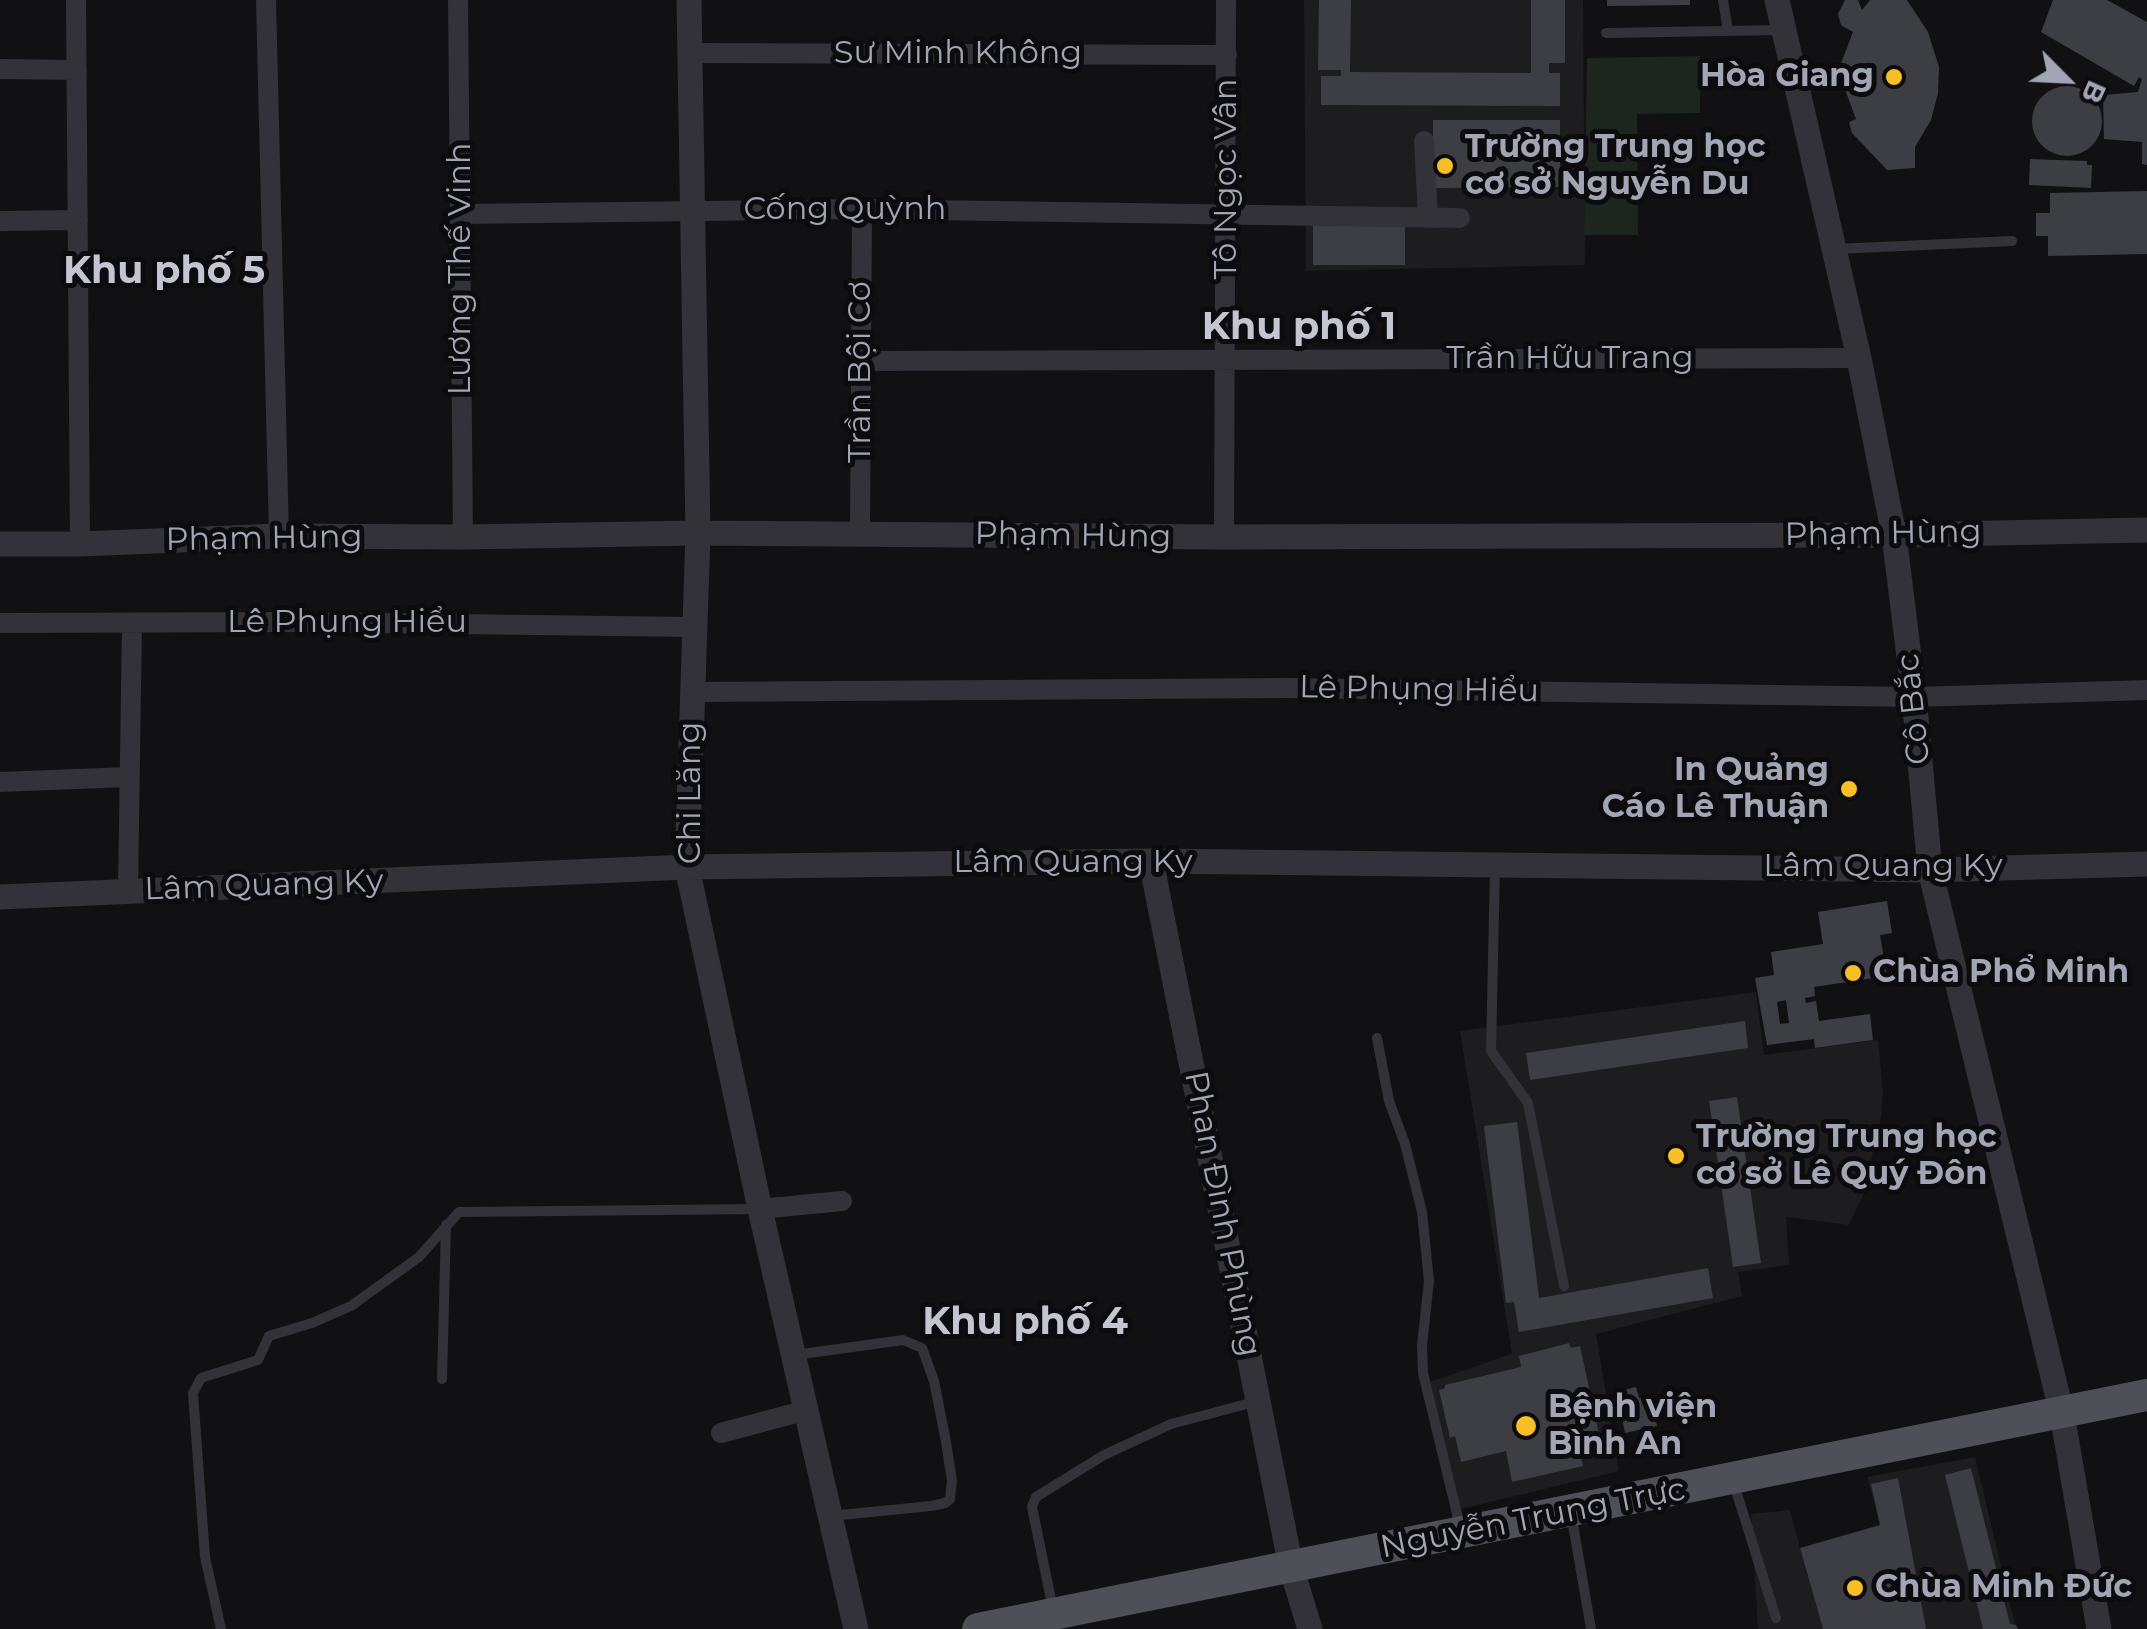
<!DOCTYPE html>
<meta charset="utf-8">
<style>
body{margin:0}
#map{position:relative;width:2147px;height:1629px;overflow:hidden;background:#111113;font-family:Montserrat,sans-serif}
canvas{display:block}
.north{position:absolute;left:2017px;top:30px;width:100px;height:100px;-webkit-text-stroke:8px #0c0c0e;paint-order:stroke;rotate:114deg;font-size:28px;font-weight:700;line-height:40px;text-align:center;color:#a2a6b4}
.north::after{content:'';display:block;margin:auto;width:35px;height:45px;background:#a2a6b4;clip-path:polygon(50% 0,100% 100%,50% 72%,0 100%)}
</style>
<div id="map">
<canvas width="2147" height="1629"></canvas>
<div class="north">B</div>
</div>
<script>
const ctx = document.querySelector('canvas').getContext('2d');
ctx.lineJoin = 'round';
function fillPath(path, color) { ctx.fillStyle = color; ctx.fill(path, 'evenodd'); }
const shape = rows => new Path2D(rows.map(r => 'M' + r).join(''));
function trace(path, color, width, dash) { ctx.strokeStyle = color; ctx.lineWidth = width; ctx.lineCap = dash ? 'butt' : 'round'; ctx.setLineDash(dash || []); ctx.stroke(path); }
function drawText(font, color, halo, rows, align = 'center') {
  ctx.font = font + ' Montserrat,sans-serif'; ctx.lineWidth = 10; ctx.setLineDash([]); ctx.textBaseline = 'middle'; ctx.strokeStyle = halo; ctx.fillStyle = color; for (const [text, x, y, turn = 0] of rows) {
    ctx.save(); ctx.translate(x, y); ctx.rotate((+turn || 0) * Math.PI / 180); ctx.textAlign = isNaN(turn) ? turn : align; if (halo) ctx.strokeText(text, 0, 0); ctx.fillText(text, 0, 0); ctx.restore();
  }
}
fillPath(shape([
 [1304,0,1583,0,1585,265,1306,271],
 [1756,992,1764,1055,1878,1040,1883,1092,1881,1117,1863,1195,1849,1225,1786,1217,1789,1265,1738,1272,1742,1296,1596,1334,1619,1471,1461,1509,1429,1382,1512,1354,1460,1031],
 [1975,1457,2016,1629,1909,1629,1867,1477],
 [1790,1510,1800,1548,1823,1629,1758,1629,1751,1514]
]), '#1d1d20');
fillPath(shape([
 [1700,56,1700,113,1637,114,1638,235,1584,235,1587,58]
]), '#1d251f');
fillPath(shape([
 [1319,0,1351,0,1350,72,1531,73,1531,0,1565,0,1565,63,1549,63,1549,73,1560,73,1560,106,1321,105,1321,76,1341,76,1341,70,1318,70],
 [1607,0,1690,0,1690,5,1607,6],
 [1845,0,1858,0,1862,10,1870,0,1907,0,1928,32,1939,67,1938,93,1931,120,1915,147,1915,168,1887,170,1852,133,1849,122,1856,119,1840,76,1840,66,1853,32,1841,25,1838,14],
 [2053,0,2107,0,2147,22,2147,165,2142,164,2142,142,2104,139,2103,95,2138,92,2142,79,2139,77,2134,86,2041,32],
 '2032 121a35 35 0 1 1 70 0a35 35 0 1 1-70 0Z',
 [1433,120,1560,120,1560,187,1433,188],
 [2030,159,2087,161,2087,165,2092,165,2091,188,2029,185],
 [2147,191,2147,254,2048,256,2048,236,2036,236,2036,213,2050,213,2050,193],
 [1405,223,1405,265,1313,265,1313,224],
 [1887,901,1892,933,1880,935,1887,976,1814,987,1815,996,1805,998,1806,1003,1816,1001,1819,1021,1870,1014,1873,1040,1815,1048,1814,1039,1767,1045,1755,978,1774,975,1771,952,1823,944,1818,912],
 [1786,1000,1789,1023,1780,1024,1777,1002],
 [1745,1021,1748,1048,1530,1080,1526,1053],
 [1737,1097,1761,1263,1733,1267,1709,1101],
 [1517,1122,1539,1298,1708,1268,1713,1298,1519,1332,1514,1302,1506,1303,1484,1126],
 [1569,1343,1571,1348,1580,1346,1600,1439,1578,1444,1583,1466,1512,1482,1506,1451,1461,1462,1455,1436,1450,1438,1439,1390,1445,1388,1445,1385,1521,1367,1519,1356],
 [1636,1387,1639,1398,1651,1396,1657,1426,1625,1433,1619,1403,1626,1402,1624,1390],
 [1971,1468,2010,1624,2016,1625,2018,1629,1983,1629,1945,1475],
 [1898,1478,1926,1629,1823,1629,1800,1548,1880,1525,1871,1484]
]), '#3d3e43');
trace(shape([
 [1723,0,1728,31],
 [1606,33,1783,30],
 [1836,249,2012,241],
 [1495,866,1491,1051,1528,1103,1564,1286],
 [1377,1038,1389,1101,1405,1144,1422,1212,1429,1281,1422,1345,1423,1373,1460,1526],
 [795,1355,903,1340,922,1348,934,1381,946,1442,952,1481,950,1499,945,1503,931,1506,831,1516],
 [442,1379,446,1225],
 [1733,1481,1776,1618],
 [1571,1513,1591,1629],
 [1053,1609,1032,1507,1036,1497,1104,1455,1171,1424,1258,1401],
 [221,1629,205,1557,193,1393,201,1378,258,1360,269,1336,312,1323,351,1306,419,1257,459,1212,759,1209]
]), '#323238', 10);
trace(shape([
 [76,0,80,544],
 [266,0,279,536],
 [458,0,463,537],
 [690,53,1227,55],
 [0,69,77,70],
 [1424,141,1428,217],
 [462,214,862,209,1460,218],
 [0,221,78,220],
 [861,361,1859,358],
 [860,534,862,209],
 [1224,537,1226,0],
 [0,623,292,622,694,627],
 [692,692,1286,688,1914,697,2147,690],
 [0,782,128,777],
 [128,891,132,623],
 [760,1209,842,1201],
 [721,1433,807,1410]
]), '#323238', 20);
trace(shape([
 [689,0,698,533,687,867,760,1209,856,1629],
 [1777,0,1859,358,1894,535,1914,697,1930,870,2062,1414,2099,1629],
 [0,544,80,544,279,536,463,537,698,533,1224,537,1894,535,2147,530],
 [1151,861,1291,1567,1310,1629],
 [0,897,687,867,1151,861,1930,870,2147,864]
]), '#323238', 25);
trace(shape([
 [978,1629,2147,1395]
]), '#4e4f57', 32);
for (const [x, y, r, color] of [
 [1894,77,10,"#f7bf25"],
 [1445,166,10,"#f7bf25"],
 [1849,789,10,"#f7bf25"],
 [1853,973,10,"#f7bf25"],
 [1676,1156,10,"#f7bf25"],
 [1526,1426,12,"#f7bf25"],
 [1855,1588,10,"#f7bf25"]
]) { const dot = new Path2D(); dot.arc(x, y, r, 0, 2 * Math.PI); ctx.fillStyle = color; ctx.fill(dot); trace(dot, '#0c0c0e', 4); }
drawText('32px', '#a2a6b4', '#0c0c0e', [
 ["Sư Minh Không",958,54],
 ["Tô Ngọc Vân",1227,179,-90],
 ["Cống Quỳnh",845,210],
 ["Lương Thế Vinh",461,269,-90],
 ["Trần Hữu Trang",1570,359],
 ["Trần Bội Cơ",861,372,-90],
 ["Phạm Hùng",1883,534,-1],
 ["Phạm Hùng",1073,536,1],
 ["Phạm Hùng",264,539,-1],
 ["Lê Phụng Hiểu",347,623],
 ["Lê Phụng Hiểu",1419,690,1],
 ["Cô Bắc",1914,709,-96],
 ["Chi Lăng",691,793,-90],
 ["Lâm Quang Ky",1073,863],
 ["Lâm Quang Ky",1883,867],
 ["Lâm Quang Ky",264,886,-2],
 ["Phan Đình Phùng",1222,1214,79],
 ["Nguyễn Trung Trực",1533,1519,-11]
]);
drawText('bold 32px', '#a2a6b4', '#0c0c0e', [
 ["Hòa Giang",1874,77,"right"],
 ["Trường Trung học",1465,148],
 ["cơ sở Nguyễn Du",1465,185],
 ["In Quảng",1829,771,"right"],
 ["Cáo Lê Thuận",1829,808,"right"],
 ["Chùa Phổ Minh",1873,973],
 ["Trường Trung học",1696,1138],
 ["cơ sở Lê Quý Đôn",1696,1175],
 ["Bệnh viện",1548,1408],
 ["Bình An",1548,1445],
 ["Chùa Minh Đức",1875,1588]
], 'left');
drawText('bold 38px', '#c3c5d0', '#0c0c0e', [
 ["Khu phố 5",164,272],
 ["Khu phố 1",1299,328],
 ["Khu phố 4",1025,1323]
]);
</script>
